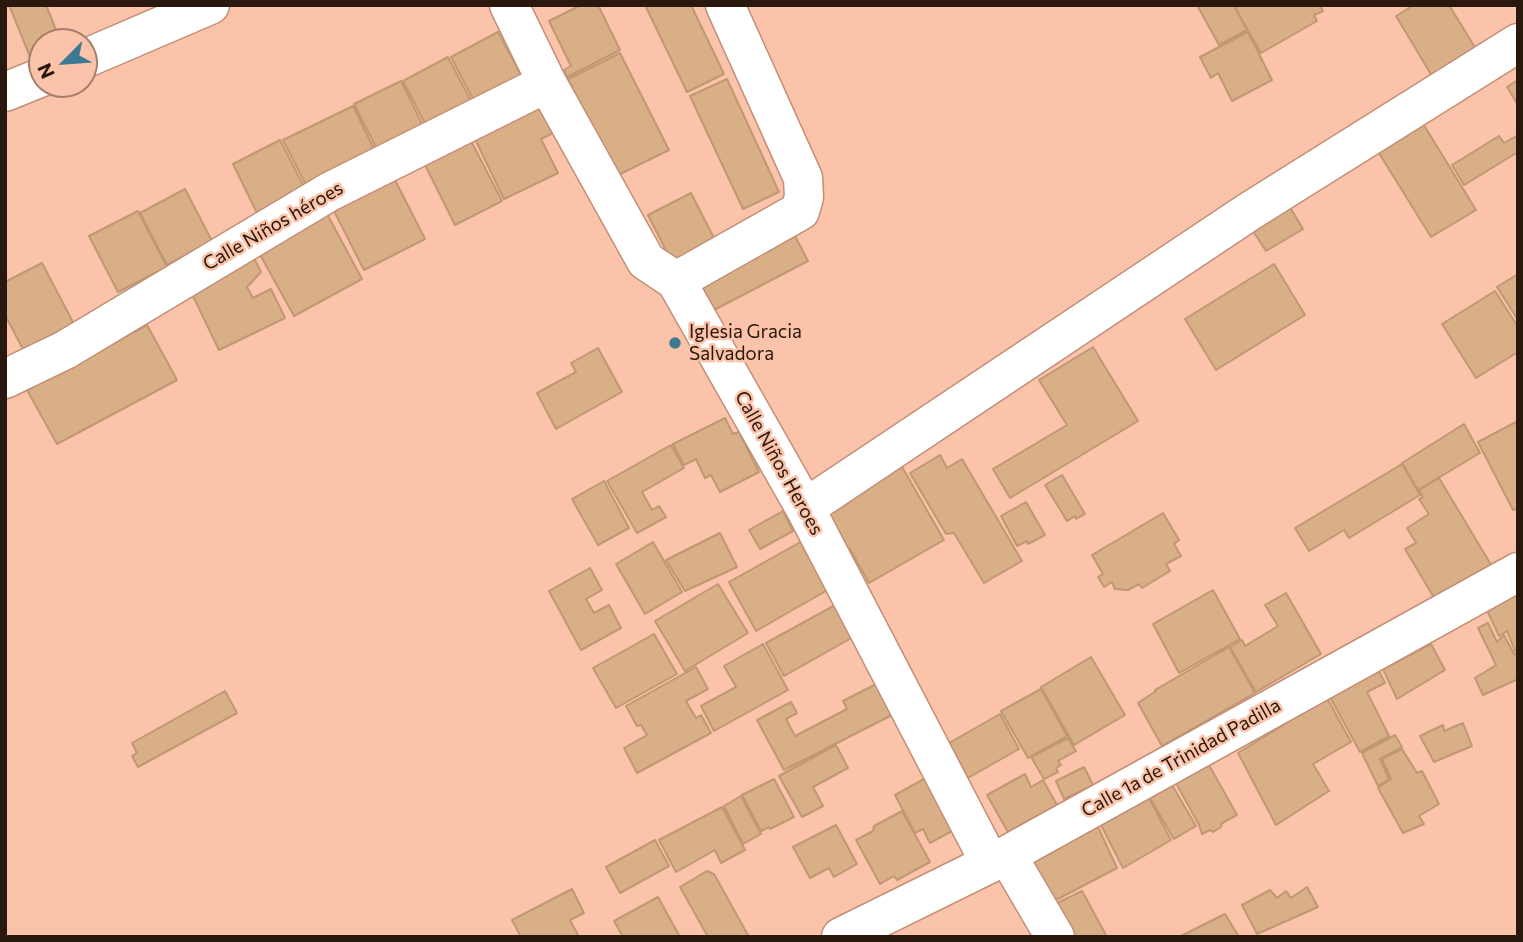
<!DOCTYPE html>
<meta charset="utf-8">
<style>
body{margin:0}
#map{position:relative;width:1523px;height:942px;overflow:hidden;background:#fac3aa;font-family:Commissioner,sans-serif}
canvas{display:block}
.frame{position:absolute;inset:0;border:7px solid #2a170d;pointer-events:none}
.north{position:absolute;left:28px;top:28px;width:70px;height:70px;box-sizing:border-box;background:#fac3aa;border:2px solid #a77e6b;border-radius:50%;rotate:245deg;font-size:19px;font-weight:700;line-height:28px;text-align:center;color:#2a170d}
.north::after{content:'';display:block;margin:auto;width:24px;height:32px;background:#3d7990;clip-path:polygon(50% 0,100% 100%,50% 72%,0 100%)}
</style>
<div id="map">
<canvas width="1523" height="942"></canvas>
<div class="frame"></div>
<div class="north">N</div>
</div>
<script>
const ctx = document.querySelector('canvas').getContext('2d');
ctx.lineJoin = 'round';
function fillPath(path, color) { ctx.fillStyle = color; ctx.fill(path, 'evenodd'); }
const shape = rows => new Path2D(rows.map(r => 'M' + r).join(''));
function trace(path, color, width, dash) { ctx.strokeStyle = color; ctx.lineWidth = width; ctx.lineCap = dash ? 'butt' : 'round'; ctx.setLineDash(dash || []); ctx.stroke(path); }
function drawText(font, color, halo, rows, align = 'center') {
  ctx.font = font + ' Commissioner,sans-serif'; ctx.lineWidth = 5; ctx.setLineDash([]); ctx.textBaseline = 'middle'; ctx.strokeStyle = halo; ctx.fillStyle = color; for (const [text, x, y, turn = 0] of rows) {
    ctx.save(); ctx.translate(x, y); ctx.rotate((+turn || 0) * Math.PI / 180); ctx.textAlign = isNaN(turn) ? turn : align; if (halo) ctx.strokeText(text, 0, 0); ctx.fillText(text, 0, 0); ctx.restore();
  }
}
const building = shape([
 [9,5,46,5,61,42,42,42,42,66,35,69,9,5],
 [581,5,598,5,620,50,567,77,564,70,571,66,549,21,581,5],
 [645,5,691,5,724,74,687,92,645,5],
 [1197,5,1234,5,1247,30,1219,45,1197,5],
 [1239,5,1320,5,1323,11,1314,15,1317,21,1261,53,1235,8,1239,5],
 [1414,5,1449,5,1476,49,1432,76,1396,16,1414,5],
 [498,32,524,80,476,105,451,57,498,32],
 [1248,32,1272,80,1232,101,1218,73,1211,78,1200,57,1248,32],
 [620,53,669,150,616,176,568,79,620,53],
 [448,57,474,107,429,131,403,81,448,57],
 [727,79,779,192,743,209,690,96,727,79],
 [1518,80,1518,105,1507,87,1518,80],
 [401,81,425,130,379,153,354,104,401,81],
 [540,104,555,132,541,139,558,173,504,199,474,137,540,104],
 [353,106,375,151,306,185,283,140,353,106],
 [1419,117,1476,210,1431,237,1374,145,1419,117],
 [1518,135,1518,152,1464,185,1452,165,1499,136,1504,143,1518,135],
 [469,137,502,201,455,225,423,161,469,137],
 [280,140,306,191,258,215,233,164,280,140],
 [394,178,425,239,364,270,333,209,394,178],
 [185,189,212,241,167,265,140,213,185,189],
 [691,193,716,242,673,264,648,215,691,193],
 [1285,199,1303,229,1266,251,1253,231,1285,199],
 [138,211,167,267,118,292,89,236,138,211],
 [327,214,362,279,294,316,258,251,327,214],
 [795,236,808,261,714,310,701,285,795,236],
 [254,258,261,272,247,287,253,298,271,289,285,318,219,350,190,290,254,258],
 [42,263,75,326,25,353,5,315,5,282,42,263],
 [1274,264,1305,315,1216,370,1185,319,1274,264],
 [1518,274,1518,320,1497,287,1518,274],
 [1495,291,1518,327,1518,352,1476,378,1442,324,1495,291],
 [147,325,177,380,57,444,27,390,147,325],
 [1093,347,1138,421,1010,498,993,469,1067,425,1039,380,1093,347],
 [598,348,622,392,556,429,537,393,576,372,571,363,598,348],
 [725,418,733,434,739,432,759,472,720,492,711,475,705,478,696,459,684,465,673,444,725,418],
 [1518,421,1518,508,1513,510,1478,442,1518,421],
 [1464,424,1480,453,1418,490,1402,463,1464,424],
 [671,445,684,468,642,492,652,510,659,506,666,517,637,533,607,481,671,445],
 [940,455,947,468,962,459,1022,561,984,583,954,533,946,534,910,473,940,455],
 [1402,464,1420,495,1349,538,1344,530,1309,551,1295,528,1402,464],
 [901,465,944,540,869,583,850,549,842,554,818,512,901,465],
 [1062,475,1085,514,1076,519,1075,516,1067,521,1045,485,1062,475],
 [1439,478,1493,568,1436,601,1405,549,1416,543,1407,528,1429,514,1419,499,1423,497,1419,490,1439,478],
 [604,481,629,528,598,545,572,499,604,481],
 [1026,502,1045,535,1028,544,1027,541,1017,546,1001,516,1026,502],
 [783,511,793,531,760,549,749,530,783,511],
 [1163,513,1179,540,1174,544,1181,556,1166,564,1170,571,1142,588,1139,584,1128,590,1115,589,1112,582,1104,587,1098,577,1103,574,1092,555,1163,513],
 [720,533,737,567,685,591,666,560,720,533],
 [804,540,831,588,756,631,729,582,804,540],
 [653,542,682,592,645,614,616,564,653,542],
 [590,568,602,590,586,599,594,613,609,605,621,628,581,650,549,591,590,568],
 [718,584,748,633,685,671,655,621,718,584],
 [1213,590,1240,639,1179,673,1153,624,1213,590],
 [1286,593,1321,654,1256,692,1230,647,1242,640,1245,646,1278,626,1265,605,1286,593],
 [1515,593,1518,600,1518,649,1515,651,1507,631,1499,636,1486,608,1515,593],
 [837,604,855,636,784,676,766,643,837,604],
 [1488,623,1497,642,1504,635,1514,654,1518,653,1518,679,1483,695,1475,678,1496,665,1478,628,1488,623],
 [654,634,677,674,616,708,593,668,654,634],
 [763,644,788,690,714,731,701,706,736,687,724,666,763,644],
 [1431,644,1445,670,1397,699,1383,669,1431,644],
 [1229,647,1255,693,1162,746,1138,703,1156,691,1155,690,1229,647],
 [1091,657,1125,715,1074,745,1041,687,1091,657],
 [696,667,708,689,686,701,696,718,701,715,711,733,637,773,624,748,647,735,641,725,637,726,626,706,696,667],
 [1378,669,1385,683,1367,692,1389,736,1360,752,1330,697,1378,669],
 [880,682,896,713,784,770,757,720,791,702,797,713,786,719,795,736,847,709,843,701,880,682],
 [1041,689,1067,736,1028,758,1001,711,1041,689],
 [225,691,237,713,138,767,132,756,137,753,132,743,225,691],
 [1327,698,1351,742,1313,764,1329,791,1276,825,1238,753,1327,698],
 [1000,714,1019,749,968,778,949,743,1000,714],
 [1463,723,1472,746,1434,762,1420,736,1443,725,1444,731,1463,723],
 [1395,735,1402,747,1380,759,1389,779,1378,786,1362,753,1395,735],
 [1068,738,1076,751,1058,761,1061,765,1056,768,1058,772,1044,779,1031,757,1068,738],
 [836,745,848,768,813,787,823,806,802,817,779,776,836,745],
 [1402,749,1417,773,1422,771,1439,804,1419,816,1424,824,1403,833,1378,788,1391,779,1382,759,1402,749],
 [1209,765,1237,815,1222,823,1221,827,1213,832,1210,830,1202,834,1199,825,1176,783,1209,765],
 [1084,767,1093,785,1064,799,1056,781,1084,767],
 [933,774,961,826,930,843,923,829,915,833,895,795,933,774],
 [1025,774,1031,787,1043,780,1057,805,1008,832,987,795,1025,774],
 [774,779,794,817,770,829,769,827,761,831,742,795,774,779],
 [1172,785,1196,826,1174,839,1150,798,1172,785],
 [741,796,761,834,743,844,724,806,741,796],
 [1148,796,1171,840,1123,868,1100,823,1148,796],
 [722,807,745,850,721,863,715,850,676,872,659,840,722,807],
 [902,811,930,862,897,880,894,876,880,884,856,840,873,831,874,826,902,811],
 [836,825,857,864,834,877,829,868,810,878,793,847,836,825],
 [1097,825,1117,868,1052,902,1030,864,1097,825],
 [655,840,669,866,620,893,606,867,655,840],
 [707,871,714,874,749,937,708,937,680,887,707,871],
 [1307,887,1318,907,1257,934,1242,905,1270,890,1277,898,1286,891,1291,898,1307,887],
 [572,889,584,913,570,920,579,937,521,937,512,920,572,889],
 [1082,891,1107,937,1070,937,1053,905,1082,891],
 [658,897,680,937,623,937,614,921,658,897],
 [1225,914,1239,937,1179,937,1225,914]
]);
fillPath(building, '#d8af87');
trace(building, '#c09871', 2);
const street = shape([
 [509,5,547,83,646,261,676,281,805,508,990,863],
 [84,59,210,5],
 [5,92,42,77],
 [676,281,800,211,804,197,803,178,725,5],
 [5,379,65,350,329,192,547,83],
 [805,508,1250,211,1518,43],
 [1007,855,1055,937],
 [841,937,1007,855,1518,572]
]);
trace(street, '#c38f77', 41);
trace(street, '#fff', 38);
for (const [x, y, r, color] of [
 [675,343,7,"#3d7990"]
]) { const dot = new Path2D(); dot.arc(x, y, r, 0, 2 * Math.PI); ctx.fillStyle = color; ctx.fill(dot); trace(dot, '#fac3aa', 2.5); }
drawText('19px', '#2a170d', '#fac3aa', [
 ["Calle Niños héroes",273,226,-30],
 ["Calle Niños Heroes",779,463,61],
 ["Calle 1a de Trinidad Padilla",1181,758,-29]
]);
drawText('19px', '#2a170d', '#fac3aa', [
 ["Iglesia Gracia",689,332],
 ["Salvadora",689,354]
], 'left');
</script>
